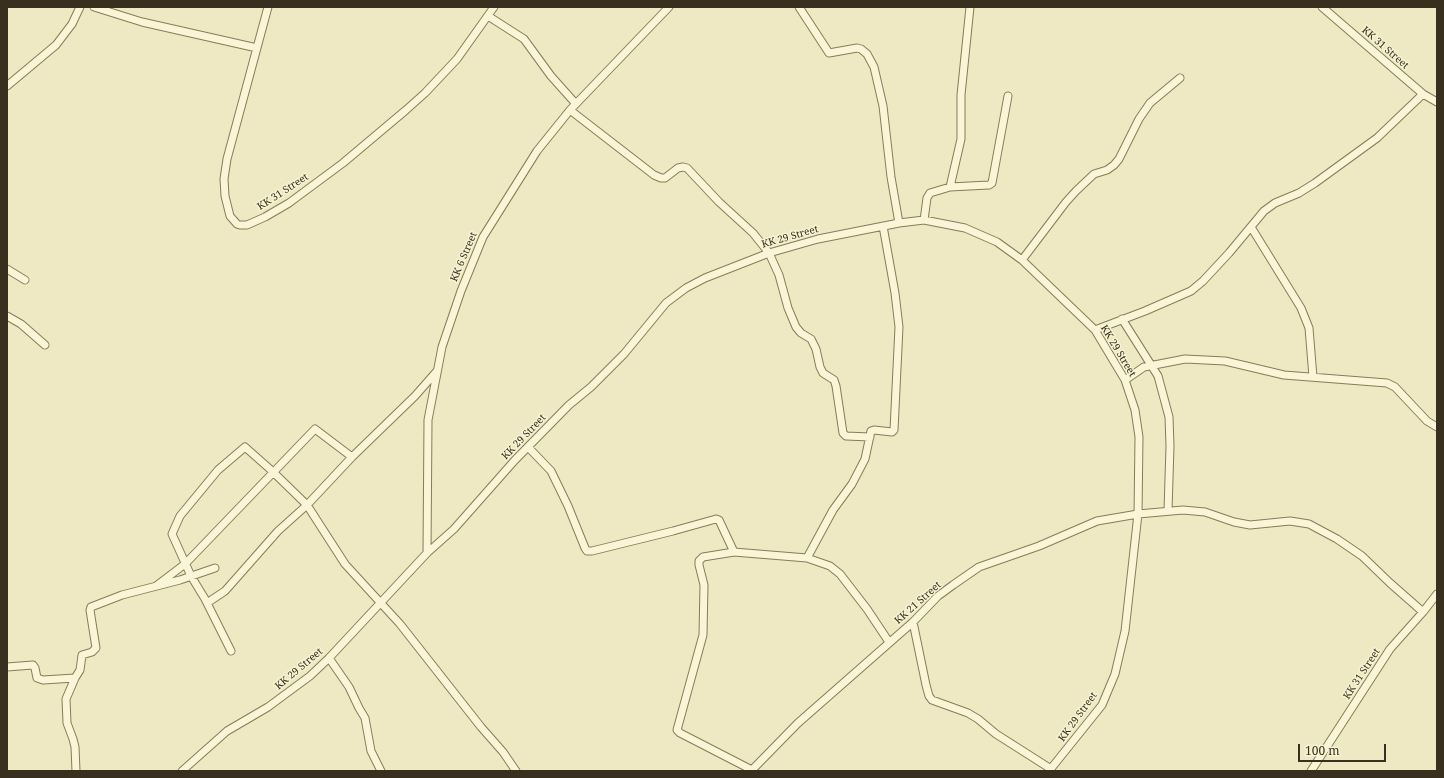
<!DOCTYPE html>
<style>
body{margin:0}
#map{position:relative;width:1444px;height:778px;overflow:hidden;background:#eee9c3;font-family:"Noto Serif",serif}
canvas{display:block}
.frame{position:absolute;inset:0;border:8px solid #382f1e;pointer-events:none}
.scale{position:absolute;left:1298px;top:744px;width:88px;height:18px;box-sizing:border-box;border:2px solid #382f1e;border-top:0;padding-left:5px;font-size:12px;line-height:14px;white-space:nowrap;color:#382f1e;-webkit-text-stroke:3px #f6f2d2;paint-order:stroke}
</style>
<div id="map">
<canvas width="1444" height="778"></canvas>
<div class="frame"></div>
<div class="scale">100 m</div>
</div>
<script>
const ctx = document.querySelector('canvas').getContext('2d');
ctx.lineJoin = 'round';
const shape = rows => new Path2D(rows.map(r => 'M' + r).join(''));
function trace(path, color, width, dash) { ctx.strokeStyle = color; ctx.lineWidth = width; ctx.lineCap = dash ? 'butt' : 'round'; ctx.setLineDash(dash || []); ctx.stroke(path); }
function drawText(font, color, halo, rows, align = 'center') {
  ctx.font = font + ' "Noto Serif",serif'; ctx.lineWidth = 3; ctx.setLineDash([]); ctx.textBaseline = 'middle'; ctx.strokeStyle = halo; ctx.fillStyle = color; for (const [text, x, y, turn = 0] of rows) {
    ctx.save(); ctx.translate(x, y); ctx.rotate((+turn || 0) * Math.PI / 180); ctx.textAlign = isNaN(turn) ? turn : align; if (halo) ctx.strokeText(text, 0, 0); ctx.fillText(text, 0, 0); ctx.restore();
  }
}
const street = shape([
 [94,7,142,22,257,48],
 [268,7,227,159,224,179,225,196,230,216,237,224,240,225,247,225,265,217,289,203,343,163,406,110,425,93,457,59,494,7],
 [799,7,829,53,857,48,861,49,867,54,874,67,883,106,891,177,899,223],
 [1322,7,1423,94,1437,102],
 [488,16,524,39,551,76,576,104],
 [7,86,56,45,72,24,80,7],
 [570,110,654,175,661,178,665,178,678,168,683,167,687,168,719,202,753,233,769,253,779,275,788,308,796,327,801,333,811,339,816,349,820,367,823,373,834,380,836,386,843,433,846,436,870,437],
 [950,187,961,139,961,95,970,7],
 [924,220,927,198,930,193,950,187,989,185,992,183,1008,96],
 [1251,227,1301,308,1309,328,1313,377],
 [1022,260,1066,202,1076,191,1094,174,1107,170,1114,165,1119,159,1139,119,1150,103,1180,78],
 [7,269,25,280],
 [7,316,21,324,45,345],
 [1122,319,1158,376,1169,417,1170,446,1168,511],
 [1095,330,1145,311,1191,291,1203,281,1229,253,1264,211,1275,203,1299,193,1315,183,1377,138,1423,94],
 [1125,380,1144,367,1185,359,1225,361,1284,375,1387,383,1395,387,1427,421,1437,427],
 [528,447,551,471,568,506,585,548,587,551,592,551,673,531,716,519,719,520,734,552],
 [427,553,428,420,442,347,461,291,483,237,537,151,570,110,669,7],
 [807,558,833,510,852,484,865,459,871,431,874,430,892,432,894,430,899,327,895,293,883,226],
 [156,586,185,564,315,429,352,457,415,396,437,371],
 [207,603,225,591,278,531,307,505,352,457],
 [913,622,926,685,929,696,932,700,968,713,978,719,996,734,1051,769],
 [231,651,205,599,191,576,172,534,180,516,218,470,245,447,271,470,307,505,345,564,400,624,481,727,503,752,516,771],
 [329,658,349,687,359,708,365,718,371,751,381,771],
 [7,667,33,665,35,668,37,678,43,680,75,678],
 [752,770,680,733,677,730,703,635,704,585,699,565,699,561,703,557,734,552,807,558,830,566,840,574,867,609,889,642],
 [76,771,75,747,73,739,67,723,66,699,75,678,80,670,82,655,92,652,96,648,90,610,91,607,122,595,180,580,215,568],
 [182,771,227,731,268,707,310,676,329,658,427,553,454,529,515,460,569,405,591,387,624,354,666,303,686,288,705,278,769,253,818,239,899,223,924,220,965,228,997,242,1022,260,1095,330,1125,380,1135,410,1139,437,1138,514,1125,631,1115,674,1102,705,1049,771],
 [751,771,798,723,913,622,938,596,953,585,979,567,1039,546,1097,521,1138,514,1183,510,1205,512,1234,522,1250,525,1290,521,1309,524,1337,539,1362,556,1390,583,1423,612],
 [1311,771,1390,649,1423,612,1437,594]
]);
trace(street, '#887b59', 9);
trace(street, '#f9f5d6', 7);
drawText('10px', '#382f1e', '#f6f2d2', [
 ["KK 31 Street",1385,48,41],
 ["KK 31 Street",283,192,-33],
 ["KK 29 Street",790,237,-16],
 ["KK 6 Street",464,257,-67],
 ["KK 29 Street",1118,351,59],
 ["KK 29 Street",524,437,-46],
 ["KK 21 Street",918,603,-42],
 ["KK 29 Street",299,669,-40],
 ["KK 31 Street",1362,674,-57],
 ["KK 29 Street",1078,717,-54]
]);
</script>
